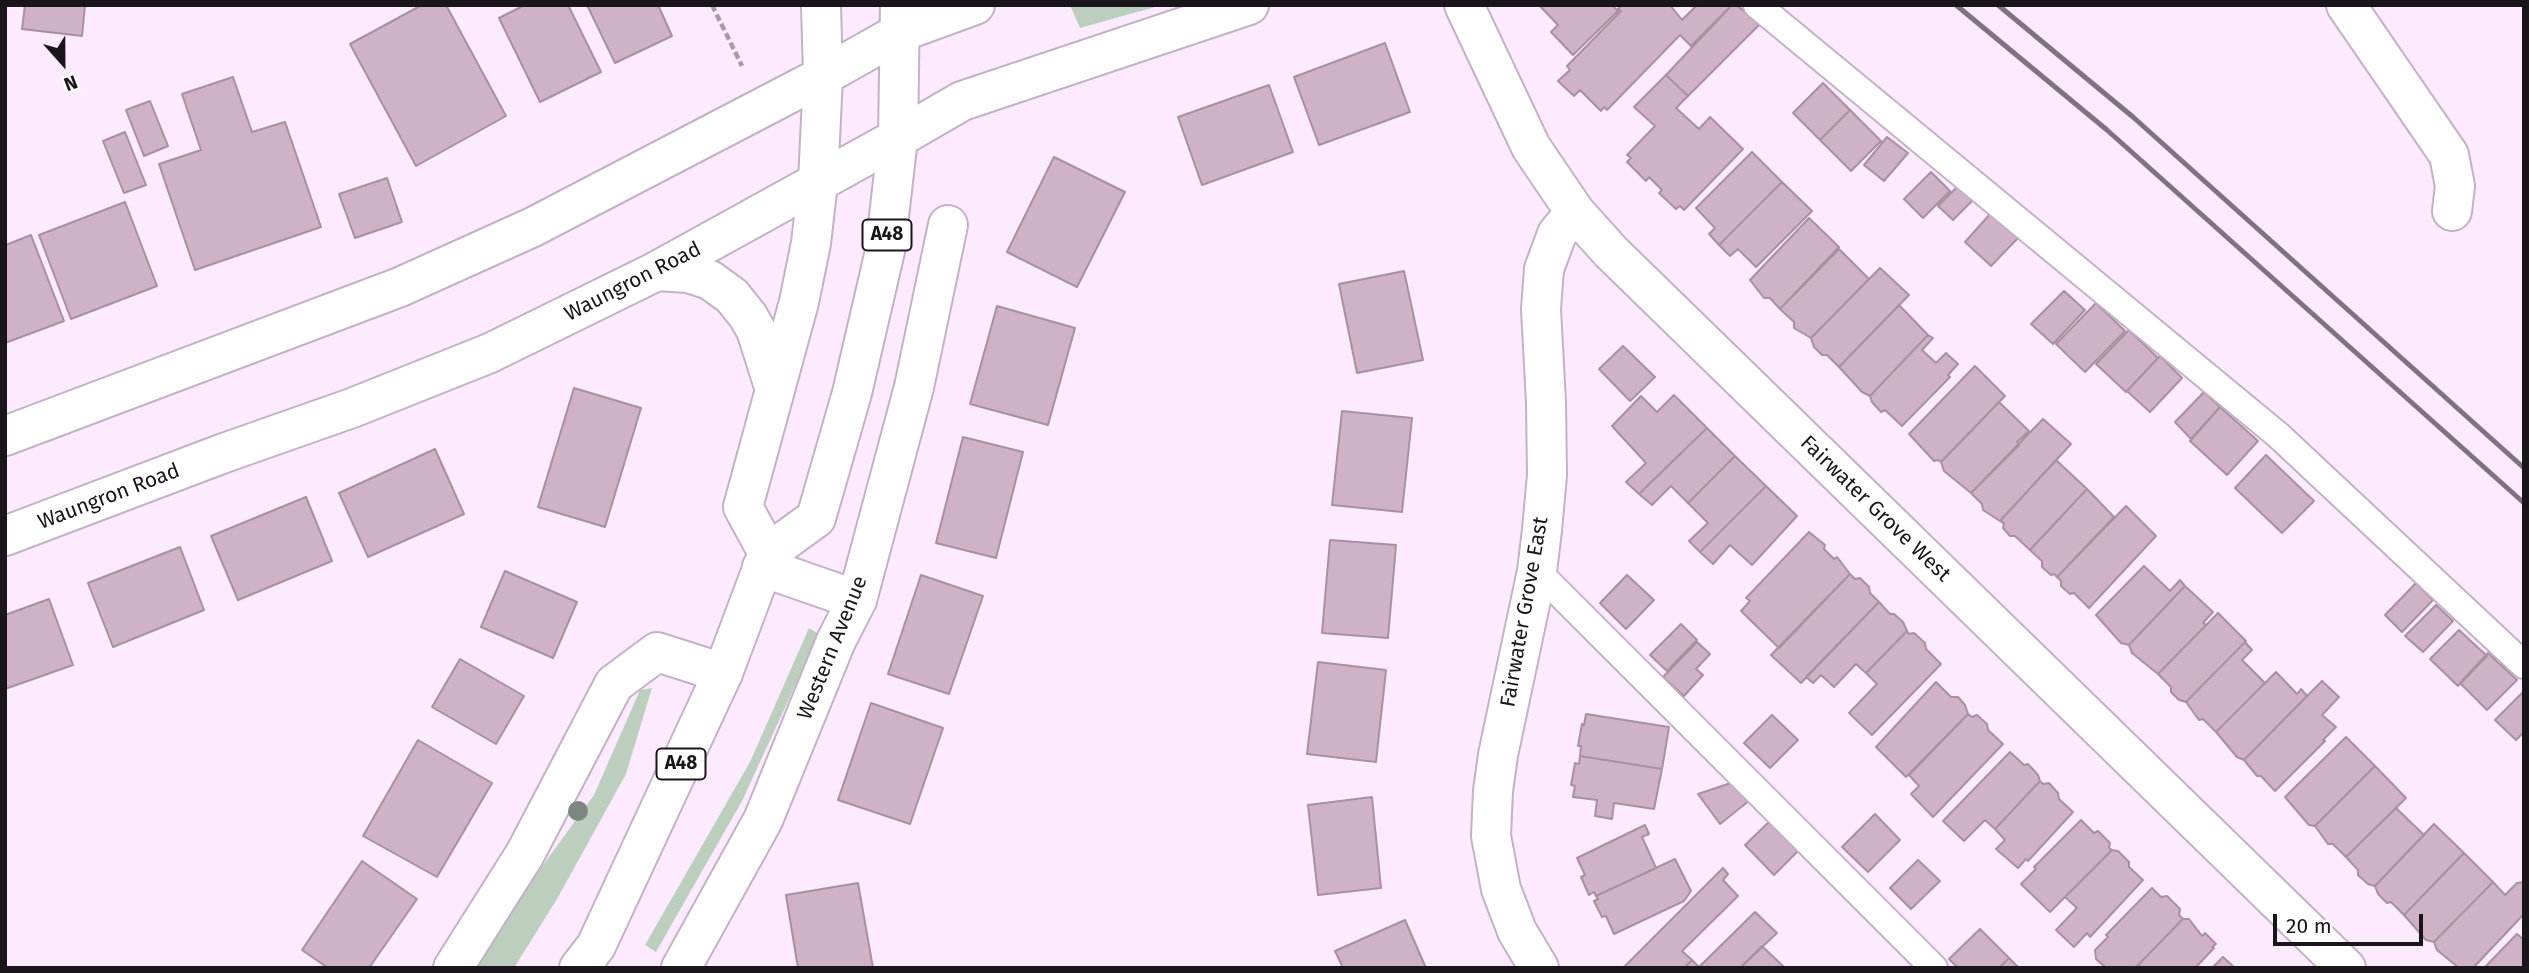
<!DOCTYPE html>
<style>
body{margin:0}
#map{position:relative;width:2529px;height:973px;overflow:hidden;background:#fceaff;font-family:"Fira Sans",sans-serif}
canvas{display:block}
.frame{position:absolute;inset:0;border:7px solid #1a141b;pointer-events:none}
.north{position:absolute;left:28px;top:28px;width:70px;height:70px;-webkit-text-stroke:5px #fff;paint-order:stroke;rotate:159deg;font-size:19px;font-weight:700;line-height:28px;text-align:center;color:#1a141b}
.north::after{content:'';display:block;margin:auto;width:24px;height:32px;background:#1a141b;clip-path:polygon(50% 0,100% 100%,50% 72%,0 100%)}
.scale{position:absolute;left:2273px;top:914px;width:150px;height:32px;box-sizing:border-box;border:4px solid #1a141b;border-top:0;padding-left:9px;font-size:21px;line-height:24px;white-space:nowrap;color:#1a141b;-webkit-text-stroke:5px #fff;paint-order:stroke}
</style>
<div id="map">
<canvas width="2529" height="973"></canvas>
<div class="frame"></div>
<div class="north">N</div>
<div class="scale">20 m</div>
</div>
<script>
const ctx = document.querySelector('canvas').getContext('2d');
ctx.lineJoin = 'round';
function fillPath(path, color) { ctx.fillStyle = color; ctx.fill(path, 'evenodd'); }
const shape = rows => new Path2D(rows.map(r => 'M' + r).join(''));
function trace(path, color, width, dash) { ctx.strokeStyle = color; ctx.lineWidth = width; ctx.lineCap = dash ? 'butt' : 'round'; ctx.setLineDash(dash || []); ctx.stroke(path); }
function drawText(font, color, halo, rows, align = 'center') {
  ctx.font = font + ' "Fira Sans",sans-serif'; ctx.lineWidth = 5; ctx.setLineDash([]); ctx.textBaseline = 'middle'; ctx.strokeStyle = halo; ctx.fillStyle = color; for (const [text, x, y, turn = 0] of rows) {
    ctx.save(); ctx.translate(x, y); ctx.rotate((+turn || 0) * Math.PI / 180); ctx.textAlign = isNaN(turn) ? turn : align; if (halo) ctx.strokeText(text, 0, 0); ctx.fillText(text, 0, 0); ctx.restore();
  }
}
fillPath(shape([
 [1070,5,1162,5,1080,28],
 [809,628,819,634,742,801,656,952,645,945,750,762],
 [652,688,626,774,557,899,514,968,468,968,594,795,640,690]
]), '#bccebd');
const building = shape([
 [25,5,85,5,82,36,22,29,25,5],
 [422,5,446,5,506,116,416,166,350,44,422,5],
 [525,5,568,5,601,72,540,102,499,18,525,5],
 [587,5,658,5,672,36,615,63,587,5],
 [1539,5,1612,5,1618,11,1573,55,1551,32,1558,25,1539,5],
 [1622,5,1670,5,1682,20,1697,5,1732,5,1691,46,1680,35,1607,110,1604,107,1601,111,1580,90,1574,96,1558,81,1570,70,1567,66,1621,11,1618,9,1622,5],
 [1732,5,1737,5,1759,25,1688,96,1666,75,1732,5],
 [1385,43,1410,112,1319,145,1294,77,1385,43],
 [1666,75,1688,96,1676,108,1699,129,1710,117,1743,149,1684,210,1680,206,1676,209,1659,193,1662,190,1649,177,1646,181,1627,162,1631,158,1627,155,1655,126,1634,107,1666,75],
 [233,77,252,132,285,122,321,227,195,270,159,164,201,150,182,94,233,77],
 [1823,83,1850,110,1820,140,1793,113,1823,83],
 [1269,85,1293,152,1202,185,1178,117,1269,85],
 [150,101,168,146,144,156,126,110,150,101],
 [1850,110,1881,141,1851,171,1820,140,1850,110],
 [125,132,146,185,124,193,103,141,125,132],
 [1887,137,1908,153,1884,181,1864,165,1887,137],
 [1752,152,1782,182,1719,245,1709,234,1715,228,1696,208,1752,152],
 [1054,157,1125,192,1077,287,1007,252,1054,157],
 [1931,172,1950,191,1923,218,1904,199,1931,172],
 [387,178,402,222,355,238,339,194,387,178],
 [1782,182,1812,211,1756,267,1738,249,1730,256,1719,245,1782,182],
 [1959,185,1974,199,1953,220,1938,206,1959,185],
 [125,202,157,286,71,319,39,235,125,202],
 [1991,213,2018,238,1991,266,1965,242,1991,213],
 [1809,218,1839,247,1780,309,1770,298,1764,298,1750,280,1809,218],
 [31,235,64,321,5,343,5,242,6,245,31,235],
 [1839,249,1869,279,1811,338,1794,328,1794,322,1780,309,1839,249],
 [1880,268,1909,295,1839,367,1827,355,1822,355,1814,347,1811,338,1880,268],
 [1404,271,1423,360,1357,373,1339,284,1404,271],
 [2064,291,2085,310,2053,344,2031,324,2064,291],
 [2096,303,2125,331,2085,372,2056,344,2096,303],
 [1899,305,1928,335,1870,396,1862,392,1839,367,1899,305],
 [997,306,1075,328,1048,425,970,404,997,306],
 [2129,330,2158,358,2126,392,2096,364,2129,330],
 [1928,335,1933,338,1922,350,1936,363,1946,353,1958,364,1948,375,1950,377,1902,426,1885,410,1881,412,1872,402,1870,396,1928,335],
 [1623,346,1655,377,1630,401,1599,369,1623,346],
 [2160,356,2182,378,2150,412,2127,391,2160,356],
 [1975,366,2005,396,1941,462,1938,460,1934,461,1909,434,1975,366],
 [574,388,641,408,605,527,538,507,574,388],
 [2204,392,2220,407,2191,439,2175,422,2204,392],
 [1674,395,1707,428,1639,494,1626,482,1646,463,1612,426,1641,396,1657,412,1674,395],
 [1999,402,2029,431,2017,442,2019,445,1971,493,1944,471,1941,462,1999,402],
 [2220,407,2258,441,2227,475,2190,441,2220,407],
 [1342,411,1412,418,1402,512,1332,505,1342,411],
 [2043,419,2071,444,2000,521,1983,510,1982,504,1971,493,2043,419],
 [1707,428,1735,456,1688,503,1671,486,1652,505,1639,494,1707,428],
 [963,437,1023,452,996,558,936,543,963,437],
 [435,449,464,514,368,557,339,493,435,449],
 [2266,455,2314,501,2282,533,2235,488,2266,455],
 [1735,456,1766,486,1700,552,1689,541,1708,523,1688,503,1735,456],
 [2056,460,2087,489,2030,550,2015,536,2010,536,2003,528,2004,523,2000,521,2056,460],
 [1766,486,1797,516,1752,565,1730,545,1713,564,1700,552,1766,486],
 [2087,489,2114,517,2057,577,2054,574,2051,575,2042,567,2042,561,2030,550,2087,489],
 [306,497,332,561,238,600,211,536,306,497],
 [2126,506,2156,536,2089,608,2074,593,2070,594,2061,586,2061,581,2057,577,2126,506],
 [1809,532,1825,545,1824,549,1834,559,1837,557,1850,574,1779,648,1741,611,1750,601,1746,598,1809,532],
 [1330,540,1396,545,1388,638,1322,633,1330,540],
 [180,547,204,610,113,647,88,583,180,547],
 [2144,566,2170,591,2180,580,2185,586,2129,645,2121,643,2096,615,2144,566],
 [505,571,577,602,553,658,481,627,505,571],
 [1850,574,1855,579,1860,578,1869,587,1870,593,1879,602,1801,683,1771,655,1850,574],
 [921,575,983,596,949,694,888,674,921,575],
 [1627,575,1654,600,1626,629,1600,603,1627,575],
 [2416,583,2433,600,2402,632,2385,615,2416,583],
 [2185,586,2213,612,2203,623,2206,625,2158,674,2132,653,2129,645,2185,586],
 [49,599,73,665,5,689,5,615,49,599],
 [1879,602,1890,614,1894,614,1903,622,1907,631,1866,673,1856,664,1834,687,1821,675,1813,683,1806,677,1879,602],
 [2436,605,2453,621,2423,652,2405,636,2436,605],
 [2218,613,2246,641,2186,702,2179,700,2171,692,2171,687,2158,674,2218,613],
 [1681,624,1697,640,1667,671,1650,655,1681,624],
 [2459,630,2487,656,2458,686,2430,659,2459,630],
 [1907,631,1909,634,1914,633,1925,643,1926,649,1941,664,1872,735,1849,713,1877,684,1866,673,1907,631],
 [1697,642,1710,654,1696,669,1703,675,1684,696,1663,677,1697,642],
 [2245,642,2252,650,2242,660,2265,683,2216,732,2203,719,2199,720,2186,702,2245,642],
 [2488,653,2517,680,2487,710,2460,683,2488,653],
 [460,659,524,696,496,744,432,707,460,659],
 [1318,662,1386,670,1376,762,1307,754,1318,662],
 [2276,672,2297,694,2301,689,2307,696,2244,760,2237,757,2216,732,2276,672],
 [2322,681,2339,697,2322,715,2336,727,2323,740,2325,741,2275,791,2261,776,2257,776,2244,760,2322,681],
 [1936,682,1951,697,1958,697,1965,705,1968,714,1906,777,1876,747,1936,682],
 [2524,691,2524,732,2516,740,2495,720,2524,691],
 [871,703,943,728,910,824,838,800,871,703],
 [1586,714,1669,727,1662,769,1580,756,1581,746,1578,746,1582,724,1584,725,1586,714],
 [1968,714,1972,717,1977,715,1987,724,1988,730,2003,744,1933,817,1911,794,1919,786,1909,775,1968,714],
 [1772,715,1798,740,1770,768,1744,743,1772,715],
 [2346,737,2375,766,2315,826,2309,825,2285,797,2346,737],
 [418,740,492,783,437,877,363,836,418,740],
 [2010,752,2024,765,2028,764,2038,775,2040,781,1995,829,1985,820,1964,841,1943,821,2010,752],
 [1580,756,1662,769,1654,809,1614,803,1612,819,1595,816,1597,800,1573,797,1575,786,1571,785,1575,763,1579,764,1580,756],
 [2375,766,2406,798,2346,857,2333,844,2328,844,2315,826,2375,766],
 [2040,781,2043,784,2049,783,2058,793,2059,799,2073,812,2028,861,2026,859,2018,868,1996,849,2005,840,1995,829,2040,781],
 [1731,783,1750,800,1720,824,1698,794,1731,783],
 [1372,797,1381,888,1318,895,1308,805,1372,797],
 [2396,808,2424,835,2375,886,2368,884,2358,875,2358,870,2346,857,2396,808],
 [1875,814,1900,840,1868,872,1842,847,1875,814],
 [1771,820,1800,849,1774,875,1745,845,1771,820],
 [2081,820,2094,833,2098,831,2110,843,2109,848,2112,850,2050,912,2021,884,2036,869,2034,867,2081,820],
 [2434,824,2464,853,2404,915,2391,902,2387,903,2378,894,2375,886,2434,824],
 [1645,825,1649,834,1642,837,1656,868,1596,896,1594,892,1589,895,1581,877,1585,875,1577,858,1645,825],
 [2112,850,2118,851,2129,862,2129,867,2143,880,2090,937,2087,933,2074,947,2056,930,2077,908,2065,897,2112,850],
 [2464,853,2493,882,2434,942,2426,940,2404,915,2464,853],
 [1675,859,1691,891,1684,901,1614,934,1606,916,1602,917,1594,901,1598,899,1596,896,1675,859],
 [1918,860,1940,881,1911,909,1890,888,1918,860],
 [362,861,417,899,369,968,328,968,302,950,362,861],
 [1723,868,1728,874,1723,880,1738,896,1682,951,1692,960,1684,968,1623,968,1723,868],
 [2493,882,2505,895,2517,883,2524,882,2524,914,2473,968,2459,968,2437,950,2434,942,2493,882],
 [858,883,873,968,798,968,786,895,858,883],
 [2152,888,2161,897,2167,896,2180,909,2179,915,2183,919,2135,968,2106,968,2096,959,2095,950,2108,937,2106,935,2152,888],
 [1755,912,1777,933,1740,968,1684,968,1692,960,1699,967,1755,912],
 [2183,919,2189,919,2202,936,2205,933,2216,944,2212,947,2214,948,2195,968,2141,968,2138,965,2183,919],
 [1405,920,1426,968,1343,968,1335,951,1405,920],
 [1980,929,2009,958,1999,968,1958,968,1949,959,1980,929],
 [2517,934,2524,940,2524,968,2484,968,2517,934],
 [1762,946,1785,968,1740,968,1762,946],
 [2223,957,2235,968,2212,968,2223,957],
 [2009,958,2019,968,1999,968,2009,958]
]);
fillPath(building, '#cfb2c6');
trace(building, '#a790a0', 2);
const service = shape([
 [1757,5,2278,435,2524,665],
 [1537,571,1934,968]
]);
const minor = shape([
 [1464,5,1531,147,1575,212,1611,252,2346,968],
 [2346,5,2449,155,2455,186,2452,211],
 [762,567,857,600],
 [453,968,525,854,614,684,657,652,723,673],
 [681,968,763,820,836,641,857,600,914,387,948,225],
 [1539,968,1517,931,1501,889,1491,836,1493,791,1498,755,1537,571,1542,530,1547,475,1546,403,1541,309,1544,269,1557,234,1575,212]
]);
const tertiary = shape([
 [901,32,975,5],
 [898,138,962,101,1249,5]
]);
const secondary = shape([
 [5,436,400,287,533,227,823,76,901,32],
 [5,536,224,453,352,408,490,353,657,271,898,138]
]);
const trunk = shape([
 [657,271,688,273,710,280,732,296,748,316,756,330,775,390],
 [768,553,743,507,799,302,811,243,818,182,823,76,821,5],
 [579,968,596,946,723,673,768,553,816,518,852,393,885,251,898,138,900,5]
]);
trace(service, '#c3b2c6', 30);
trace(minor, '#c3b2c6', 42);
trace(tertiary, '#c3b2c6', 42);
trace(secondary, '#c3b2c6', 42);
trace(trunk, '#c3b2c6', 42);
trace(shape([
 [712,5,742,66]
]), '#a89aaa', 4.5, [7, 3.5]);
trace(service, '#fff', 26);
trace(minor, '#fff', 38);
trace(tertiary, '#fff', 38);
trace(secondary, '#fff', 38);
trace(trunk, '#fff', 38);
trace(shape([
 [1956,5,2107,130,2524,503],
 [1998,5,2133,117,2524,468]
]), '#7f7381', 5);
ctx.fillStyle = '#7b887f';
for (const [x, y] of [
 [578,811]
]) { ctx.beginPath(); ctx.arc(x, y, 10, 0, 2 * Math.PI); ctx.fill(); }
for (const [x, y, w] of [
 [887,235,49],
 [681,764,49]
]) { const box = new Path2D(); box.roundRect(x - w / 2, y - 15.5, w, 31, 5); ctx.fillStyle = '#fff'; ctx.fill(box); trace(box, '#1a141b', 2); }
drawText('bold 19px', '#1a141b', null, [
 ["A48",887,235],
 ["A48",681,764]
]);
drawText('21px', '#1a141b', '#fff', [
 ["Waungron Road",633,282,-27],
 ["Waungron Road",109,497,-21],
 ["Fairwater Grove West",1875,509,44],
 ["Fairwater Grove East",1525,612,-80],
 ["Western Avenue",833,648,-68]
]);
</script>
